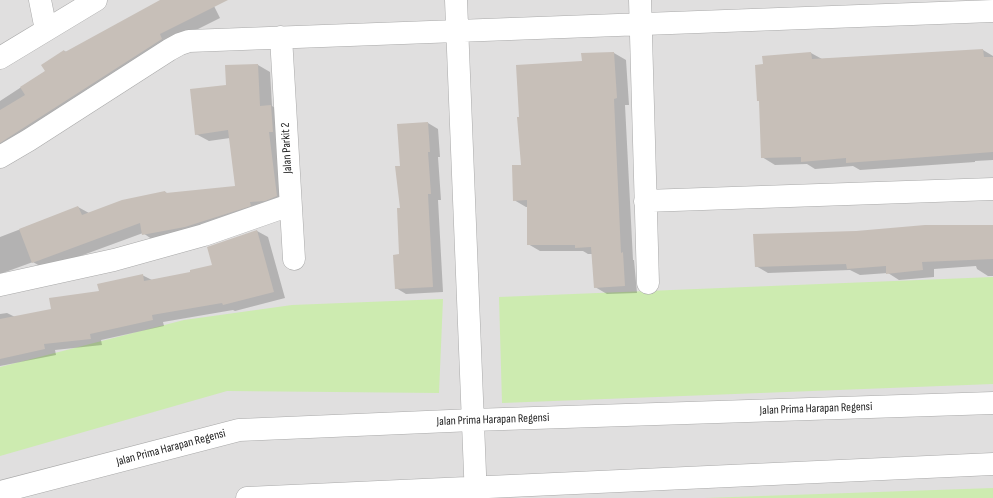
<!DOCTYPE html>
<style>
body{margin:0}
canvas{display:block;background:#f2efe9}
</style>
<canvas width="993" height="498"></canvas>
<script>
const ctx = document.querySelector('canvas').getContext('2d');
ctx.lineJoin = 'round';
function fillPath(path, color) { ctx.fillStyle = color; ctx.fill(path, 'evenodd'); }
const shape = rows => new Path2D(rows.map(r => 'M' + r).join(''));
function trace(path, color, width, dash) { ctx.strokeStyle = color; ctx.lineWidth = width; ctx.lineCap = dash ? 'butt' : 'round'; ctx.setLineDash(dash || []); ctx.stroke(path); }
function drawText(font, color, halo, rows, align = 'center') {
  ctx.font = font + ' "Sofia Sans Condensed",sans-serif'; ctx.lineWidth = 4; ctx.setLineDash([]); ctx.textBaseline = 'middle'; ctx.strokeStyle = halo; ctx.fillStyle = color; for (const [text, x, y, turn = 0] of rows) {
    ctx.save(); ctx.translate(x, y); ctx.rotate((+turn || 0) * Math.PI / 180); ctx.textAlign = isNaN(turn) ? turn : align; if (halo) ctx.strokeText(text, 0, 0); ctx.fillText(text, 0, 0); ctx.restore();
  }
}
fillPath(shape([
 [0,0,993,0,993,498,0,498]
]), '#e0dfdf');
fillPath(shape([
 [993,277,993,384,502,403,499,297],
 [443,299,439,393,227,391,0,456,0,367,184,320,292,305],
 [993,488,993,498,704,498]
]), '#cdebb0');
fillPath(shape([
 [163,0,211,0,220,18,172,42,0,164,0,101,46,71,64,51,67,52],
 [983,50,993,56,993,160,975,161,975,162,860,170,853,166,815,169,807,164,775,165,762,157,764,65,811,53,822,59],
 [614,53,626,60,629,105,625,105,633,260,634,260,637,293,607,294,595,287,592,254,588,254,583,251,540,251,528,244,528,207,526,207,514,200,522,166,520,118,583,62,582,54],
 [258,65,270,72,272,106,283,113,289,203,156,242,143,233,45,269,33,262,0,274,0,237,78,207,89,213,165,192,169,194,236,187,230,138,209,141,196,134,227,86],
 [428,123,438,129,440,157,438,157,441,200,438,200,443,292,406,294,396,288,400,255,401,167],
 [993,226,993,276,988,276,977,269,976,266,934,269,934,277,899,280,888,273,860,275,850,270,768,273,756,266],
 [257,231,268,237,285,298,235,311,233,310,163,322,164,326,101,340,102,345,55,350,56,355,0,366,0,314,7,313,15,317,52,310,100,292,142,275,152,280,191,273,213,266]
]), '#0003');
fillPath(shape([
 [160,0,228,0,160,34,162,39,0,143,0,110,25,95,20,87,45,71,41,65,64,50,65,52],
 [983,49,984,57,993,57,993,152,846,163,846,158,801,162,801,157,761,158,759,101,757,101,755,65,763,64,762,56,811,52,812,59],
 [614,52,617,98,614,99,621,253,623,252,625,286,594,288,591,247,575,248,575,245,527,245,527,200,513,201,512,165,521,165,517,117,519,117,516,65,582,61,581,53],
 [258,64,260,106,271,105,273,132,269,132,277,196,265,201,250,202,251,206,185,227,142,235,140,223,32,263,19,229,78,206,82,215,122,200,165,191,166,193,235,186,228,130,195,135,190,89,226,85,225,65],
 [428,122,430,152,428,152,431,194,428,194,433,287,395,289,393,255,399,254,397,208,400,208,395,166,400,166,397,124],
 [925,225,993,225,993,259,922,262,923,270,886,274,886,266,847,269,846,264,755,267,753,234,856,231],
 [257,230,274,292,223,305,222,303,152,315,153,320,90,334,91,339,44,344,45,349,0,359,0,319,51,309,49,298,99,291,97,284,143,274,144,281,190,272,190,270,212,265,207,247]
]), '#c7bfb8');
const minor = shape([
 [40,0,46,30],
 [456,0,476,498],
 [640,0,648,283],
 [281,37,294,259],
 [0,58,96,0],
 [0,157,29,140,169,50,180,44,189,41,993,11],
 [645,201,993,189],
 [0,285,114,260,204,235,290,205],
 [0,492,239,430,473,420,993,403],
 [247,498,993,464]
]);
trace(minor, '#a9a9a9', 23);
trace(minor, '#fff', 22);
drawText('12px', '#222', '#fff', [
 ["Jalan Parkit 2",287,148,-93],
 ["Jalan Prima Harapan Regensi",816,409,-2],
 ["Jalan Prima Harapan Regensi",493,420,-2],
 ["Jalan Prima Harapan Regensi",171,448,-15]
]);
</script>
